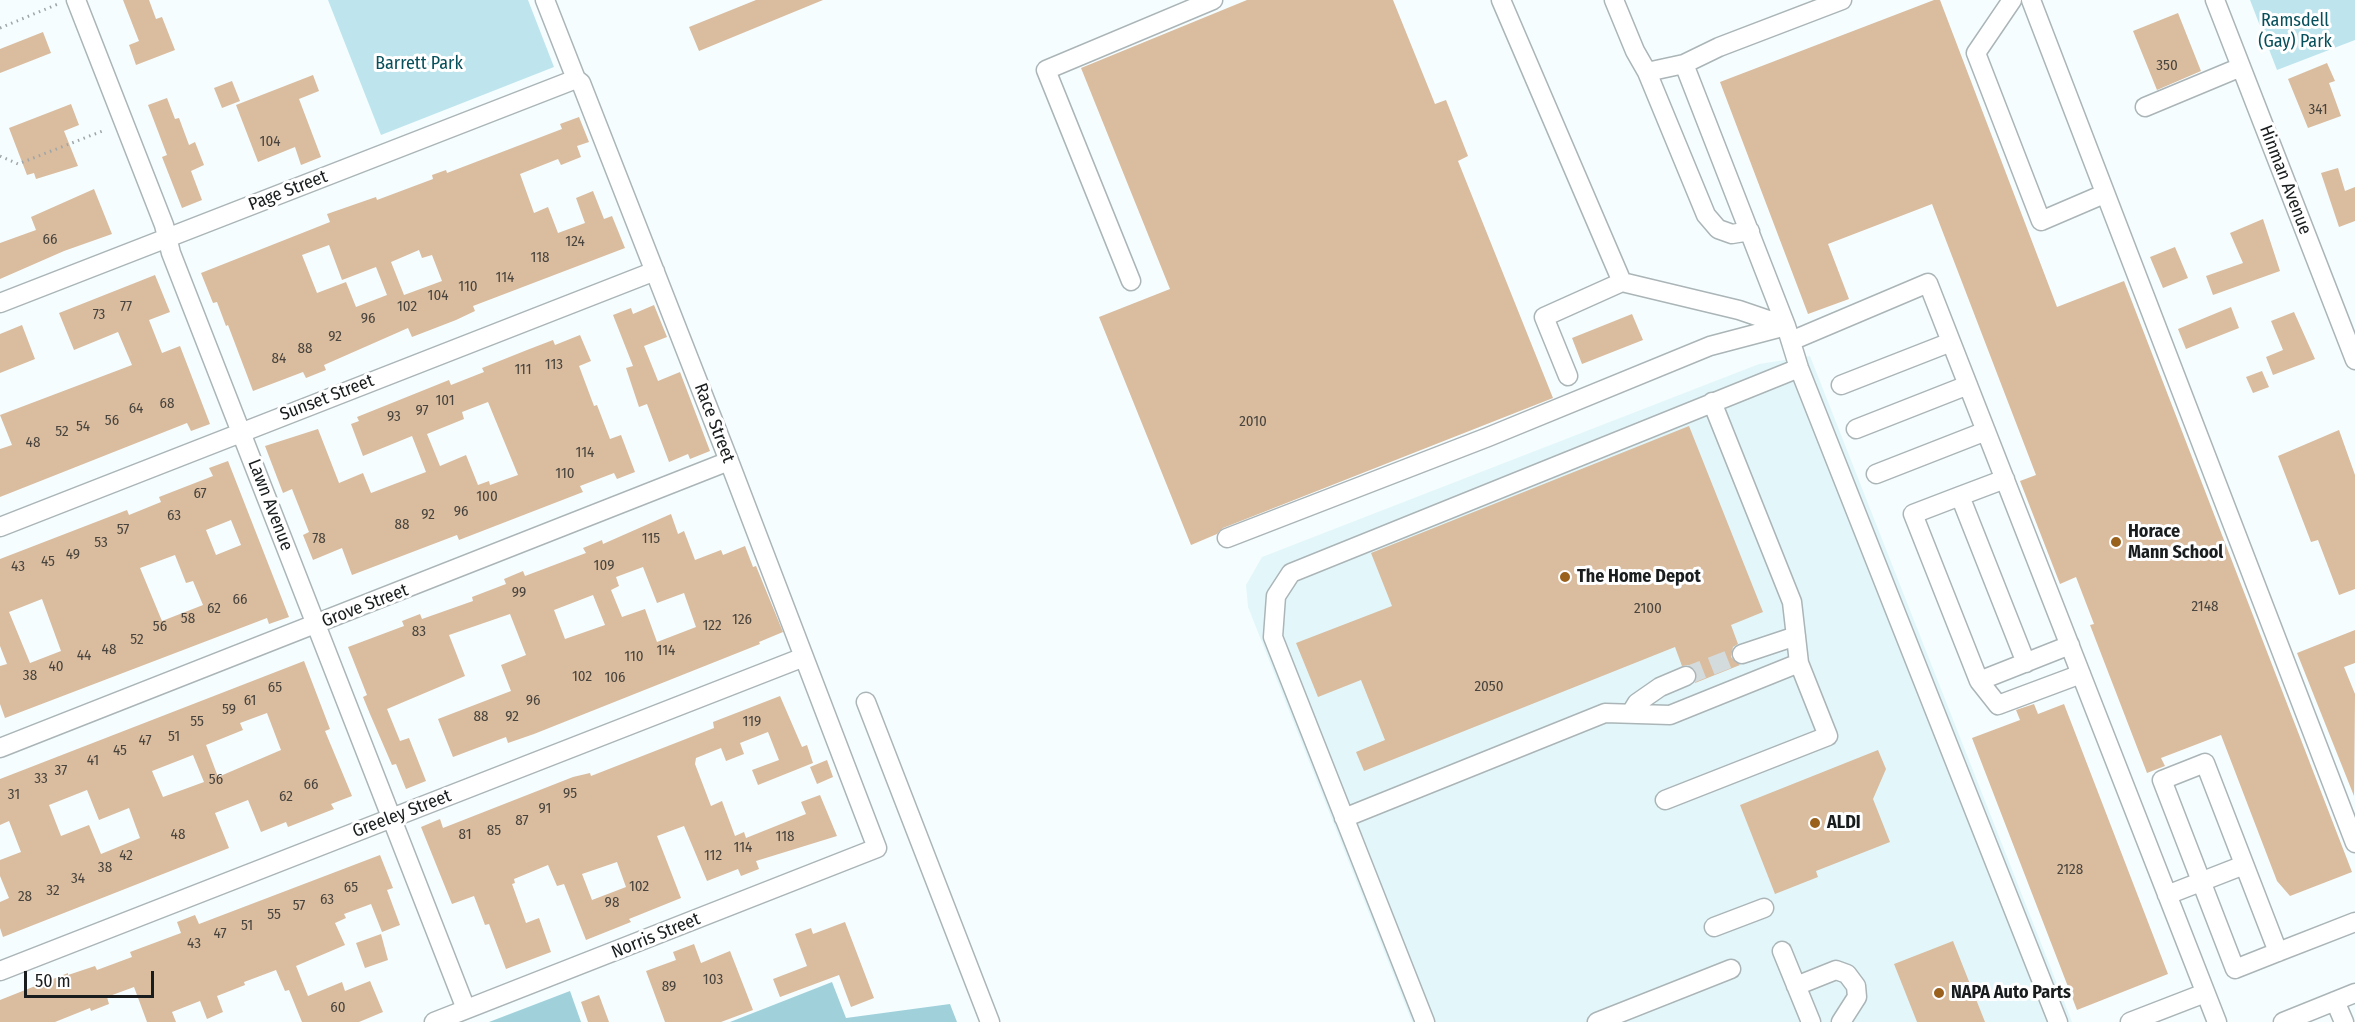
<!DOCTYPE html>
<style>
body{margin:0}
#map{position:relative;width:2355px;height:1022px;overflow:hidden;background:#f5fdff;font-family:"Fira Sans Condensed",sans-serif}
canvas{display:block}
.scale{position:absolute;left:24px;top:971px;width:130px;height:27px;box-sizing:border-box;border:3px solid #191d1e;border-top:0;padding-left:8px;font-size:18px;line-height:21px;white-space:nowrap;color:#191d1e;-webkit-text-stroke:4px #fff;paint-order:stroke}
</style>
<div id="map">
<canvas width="2355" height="1022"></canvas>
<div class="scale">50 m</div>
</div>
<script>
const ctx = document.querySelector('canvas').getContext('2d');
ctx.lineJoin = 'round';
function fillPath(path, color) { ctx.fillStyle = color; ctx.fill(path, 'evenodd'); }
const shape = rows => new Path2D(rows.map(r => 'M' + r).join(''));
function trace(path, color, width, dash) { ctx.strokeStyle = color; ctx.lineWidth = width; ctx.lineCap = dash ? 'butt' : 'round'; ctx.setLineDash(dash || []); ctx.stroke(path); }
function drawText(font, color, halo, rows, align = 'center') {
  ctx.font = font + ' "Fira Sans Condensed",sans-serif'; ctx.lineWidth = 6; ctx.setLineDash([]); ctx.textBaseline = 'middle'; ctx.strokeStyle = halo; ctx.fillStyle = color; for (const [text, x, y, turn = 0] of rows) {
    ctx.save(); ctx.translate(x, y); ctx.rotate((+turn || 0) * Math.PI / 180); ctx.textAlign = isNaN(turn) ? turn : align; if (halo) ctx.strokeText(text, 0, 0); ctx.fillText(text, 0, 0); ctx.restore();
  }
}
fillPath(shape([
 [1810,356,2072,1022,1412,1022,1248,607,1246,585,1262,557,1759,364]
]), '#e3f7fb');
fillPath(shape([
 [328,0,528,0,554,67,381,135],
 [2250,0,2355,0,2355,40,2277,70]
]), '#bee5ed');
fillPath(shape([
 [832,982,846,1018,950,1004,957,1022,730,1022],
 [570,991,581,1022,489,1022]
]), '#a0d1db');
fillPath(shape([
 [123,0,149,0,156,19,162,17,175,50,136,65,129,45,139,41],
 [756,0,823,0,699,51,689,27],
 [1247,0,1393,0,1435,104,1446,100,1468,156,1458,161,1553,398,1223,528,1217,534,1191,545,1099,317,1170,289,1081,68],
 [1934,0,1940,0,2057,307,2124,281,2352,872,2290,896,2277,881,2221,735,2161,758,2165,766,2147,773,2090,625,2094,624,2076,577,2060,584,2020,481,2036,475,1932,204,1828,244,1849,299,1808,314,1720,82],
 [2178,13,2201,71,2157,90,2133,31],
 [43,32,51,53,0,73,0,49],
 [2327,63,2335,81,2329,83,2341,116,2308,128,2288,79],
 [313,75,319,91,299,99,321,157,301,165,295,147,258,162,236,105],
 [232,81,240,101,222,108,214,88],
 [167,98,175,119,179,118,189,145,195,142,204,165,191,171,202,200,182,208,162,157,167,155,148,105],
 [71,104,79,125,64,131,78,166,36,179,34,173,27,175,9,128],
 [579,117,589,142,577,146,581,157,561,165,558,159,520,174,534,213,548,207,558,233,585,223,576,198,593,191,604,219,612,216,625,248,473,306,475,311,456,320,412,337,408,328,324,365,326,370,306,378,303,372,253,391,228,325,226,326,217,302,213,303,201,273,330,222,327,214,376,197,377,200,433,179,432,175,446,170,447,173,562,129,560,124],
 [329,245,342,280,376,267,387,295,356,307,346,282,317,293,302,255],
 [419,250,422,258,432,255,442,281,404,295,391,262],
 [2338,168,2345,191,2355,187,2355,221,2339,227,2321,173],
 [94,189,112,234,64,251,0,279,0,243,36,230,31,217],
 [2263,219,2280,271,2213,295,2206,276,2243,263,2230,233],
 [2175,247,2188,278,2163,288,2150,257],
 [155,275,170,312,149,320,162,353,180,346,210,424,191,431,187,423,0,497,0,449,12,445,0,415,132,365,118,332,74,350,59,313],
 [654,305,667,337,644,346,658,381,680,372,710,451,690,459,688,454,669,462,647,404,639,407,626,368,633,366,613,315,631,308,633,314],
 [2231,307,2239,328,2186,349,2178,329],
 [2294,312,2315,359,2273,375,2266,357,2283,350,2271,321],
 [1632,314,1643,340,1582,364,1572,338],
 [22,325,35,359,0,373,0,334],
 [580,335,591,361,579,366,594,406,597,405,610,439,621,435,635,472,617,479,614,473,580,486,583,492,459,540,457,535,352,575,342,548,313,560,303,535,309,532,292,489,283,493,265,446,318,429,339,483,363,473,371,493,426,472,412,436,363,456,351,424,359,421,357,417,449,380,451,385,484,372,482,368,527,350,553,340,555,345],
 [488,402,518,475,490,485,489,481,478,485,466,455,440,466,427,434,464,419,462,412],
 [2262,371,2269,387,2253,393,2246,377],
 [1689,426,1763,612,1731,625,1738,644,1733,647,1731,657,1740,665,1695,683,1696,671,1688,665,1682,666,1675,647,1364,771,1356,752,1385,740,1361,680,1318,697,1296,643,1392,606,1371,553],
 [2339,430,2355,475,2355,589,2339,595,2318,540,2311,542,2278,456],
 [228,461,289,617,269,624,267,618,5,718,0,704,0,666,7,664,0,646,0,559,127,510,129,515,161,502,159,497,213,476,209,468],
 [231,520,241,545,216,555,206,530],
 [175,555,186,583,193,581,203,605,162,621,140,568],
 [42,599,61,651,30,663,9,612],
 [671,514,678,534,684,531,695,560,721,550,723,555,745,546,753,567,756,566,783,632,759,642,760,644,534,734,508,743,506,737,453,757,438,719,511,691,501,665,526,655,510,614,449,635,465,676,387,709,400,741,409,738,426,781,406,789,396,764,392,765,370,714,363,697,367,695,348,647,404,626,402,621,420,614,422,619,473,601,472,597,506,584,504,579,523,571,525,576,586,553,583,548,602,540,603,544],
 [643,567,657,603,684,593,696,627,657,642,645,609,622,617,611,590,619,586,616,577],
 [593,595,605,625,565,639,554,610],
 [2355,630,2355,663,2344,667,2355,694,2354,796,2297,653],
 [304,661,330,729,325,731,352,796,331,804,334,809,288,827,286,822,261,832,248,800,215,813,229,848,3,937,0,928,0,902,9,898,0,876,0,860,21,852,9,821,0,825,0,779],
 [267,713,281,750,218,777,206,745,243,730,240,723],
 [193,755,204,782,163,797,152,771],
 [87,790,99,820,129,808,140,838,101,854,89,825,61,836,49,805],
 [780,696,802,747,807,745,813,763,758,785,752,770,779,760,768,732,740,743,744,754,726,761,721,748,696,758,695,764,711,806,722,801,735,836,744,832,746,838,806,814,801,802,820,795,837,836,756,861,759,869,741,876,738,869,707,881,684,826,657,836,681,898,629,919,631,922,586,940,564,884,557,886,548,865,514,879,515,883,512,884,526,923,539,918,551,952,506,969,489,924,485,925,474,896,452,904,421,827,440,819,443,828,573,777,590,773,591,776,714,728,713,722],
 [617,862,626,887,592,900,582,874],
 [2034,704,2038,714,2064,704,2168,974,2077,1010,1972,738,2020,720,2016,710],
 [1878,750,1886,769,1873,799,1890,842,1816,871,1818,877,1775,894,1740,805],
 [827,760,833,777,817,784,810,767],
 [380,855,393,888,387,890,400,925,382,932,371,904,344,914,346,918,335,923,345,945,296,966,308,996,342,982,345,991,370,981,383,1012,359,1022,302,1022,289,990,285,991,276,970,244,982,245,985,217,996,223,1012,207,1019,200,1001,172,1012,176,1022,147,1022,134,987,107,997,109,1004,91,1011,90,1008,55,1022,0,1022,0,1000,68,973,68,975,95,966,97,970,132,957,130,952,181,933,177,922,195,915,199,924],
 [845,922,874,998,851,1007,839,975,780,997,773,979,807,966,795,934,811,928,813,934],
 [381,934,388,960,365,968,356,943],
 [1953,941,1985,1022,1917,1022,1894,964],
 [694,944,701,963,730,951,753,1010,721,1022,665,1022,646,971,676,960,673,952],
 [599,995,609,1022,588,1022,581,1002]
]), '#dabc9f');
trace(shape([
 [1686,676,1742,654]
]), '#d4dbdd', 18, [18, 9]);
const minor = shape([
 [76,0,164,225,171,253,466,1009],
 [1501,0,1622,282,1739,310,1786,326,1799,368,2058,1022],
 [1614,0,1635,51,1647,72,1684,64],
 [2012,0,1976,53,2041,221,2104,194],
 [2031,0,2355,843],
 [2215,0,2355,360],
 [1647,72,1706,215,1718,229,1732,234,1750,231],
 [2145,107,2241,67],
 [1131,281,1046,70,1213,0],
 [0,303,576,79],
 [1791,341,1928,283,2217,1022],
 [1568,376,1544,317,1622,282],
 [1841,385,1951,342],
 [1856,429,1968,385],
 [1876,474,1986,431],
 [1960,496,2005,479],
 [0,527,655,271],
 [1227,538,1488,437,1710,346,1786,326,1684,64,1719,47,1842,0],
 [1742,654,1796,636],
 [2026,663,1960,496,1913,514,1979,681,2070,645],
 [1979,681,1998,705,2081,674],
 [866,702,990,1022],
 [1631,713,1637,703,1660,687,1686,676],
 [0,748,729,461],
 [1665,800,1828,736,1799,663,1792,602,1712,402],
 [1344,818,1605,713,1670,715,1799,663],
 [2167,895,2244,865],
 [1714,927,1764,908],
 [1782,951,1811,1022],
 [2278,952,2205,763,2162,780,2235,969,2278,952,2355,922],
 [0,971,804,657],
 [1796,986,1836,970,1847,974,1856,986,1857,997,1841,1022],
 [2335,1001,2344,1022],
 [434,1022,877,848,729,461,581,83,576,79,545,0],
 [1425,1022,1273,637,1276,596,1291,573,1799,368],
 [1597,1022,1731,969],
 [2130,1022,2205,993],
 [2283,1022,2355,993]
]);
trace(minor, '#abb5b7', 21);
trace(shape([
 [0,28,58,4],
 [0,156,18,164,105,130]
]), '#a0a6a8', 3, [1.5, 4.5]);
trace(minor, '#fff', 18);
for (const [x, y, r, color] of [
 [2116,542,6,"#9a611d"],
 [1565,577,6,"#9a611d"],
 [1815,823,6,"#9a611d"],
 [1939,993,6,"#9a611d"]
]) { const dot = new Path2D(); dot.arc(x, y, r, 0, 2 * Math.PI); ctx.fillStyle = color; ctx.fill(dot); trace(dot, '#fff', 2); }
drawText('15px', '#49453e', null, [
 ["350",2167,66],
 ["341",2318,110],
 ["104",270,142],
 ["66",50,240],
 ["124",575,242],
 ["118",540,258],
 ["114",505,278],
 ["110",468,287],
 ["104",438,296],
 ["77",126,307],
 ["102",407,307],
 ["73",99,315],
 ["96",368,319],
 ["92",335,337],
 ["88",305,349],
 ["84",279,359],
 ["113",554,365],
 ["111",523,370],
 ["101",445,401],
 ["68",167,404],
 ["64",136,409],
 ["97",422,411],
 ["93",394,417],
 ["56",112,421],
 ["2010",1253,422],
 ["54",83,427],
 ["52",62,432],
 ["48",33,443],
 ["114",585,453],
 ["110",565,474],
 ["67",200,494],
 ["100",487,497],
 ["96",461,512],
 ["92",428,515],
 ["63",174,516],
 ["88",402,525],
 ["57",123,530],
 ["78",319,539],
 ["115",651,539],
 ["53",101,543],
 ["49",73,555],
 ["45",48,562],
 ["109",604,566],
 ["43",18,567],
 ["99",519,593],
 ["66",240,600],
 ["2148",2205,607],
 ["62",214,609],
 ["2100",1648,609],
 ["58",188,619],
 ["126",742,620],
 ["122",712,626],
 ["56",160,627],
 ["83",419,632],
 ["52",137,640],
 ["48",109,650],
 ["114",666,651],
 ["44",84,656],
 ["110",634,657],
 ["40",56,667],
 ["38",30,676],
 ["102",582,677],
 ["106",615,678],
 ["2050",1489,687],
 ["65",275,688],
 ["61",250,701],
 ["96",533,701],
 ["59",229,710],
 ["88",481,717],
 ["92",512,717],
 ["55",197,722],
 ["119",752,722],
 ["51",174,737],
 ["47",145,741],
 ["45",120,751],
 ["41",93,761],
 ["37",61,771],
 ["33",41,779],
 ["56",216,780],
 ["66",311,785],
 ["95",570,794],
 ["31",14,795],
 ["62",286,797],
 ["91",545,809],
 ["87",522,821],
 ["85",494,831],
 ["48",178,835],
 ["81",465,835],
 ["118",785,837],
 ["114",743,848],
 ["42",126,856],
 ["112",713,856],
 ["38",105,868],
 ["2128",2070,870],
 ["34",78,879],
 ["102",639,887],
 ["65",351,888],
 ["32",53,891],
 ["28",25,897],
 ["63",327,900],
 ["98",612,903],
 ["57",299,906],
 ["55",274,915],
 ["51",247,926],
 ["47",220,934],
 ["43",194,944],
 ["103",713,980],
 ["89",669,987],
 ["60",338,1008]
]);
drawText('18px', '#074f5a', '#fff', [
 ["Ramsdell",2295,21],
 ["(Gay) Park",2295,42],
 ["Barrett Park",419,64]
]);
drawText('18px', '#191d1e', '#fff', [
 ["Hinman Avenue",2285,180,69],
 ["Page Street",288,191,-21],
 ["Sunset Street",327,398,-21],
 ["Race Street",714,423,69],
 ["Lawn Avenue",270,505,69],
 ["Grove Street",365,606,-21],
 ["Greeley Street",402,814,-21],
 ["Norris Street",656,936,-22]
]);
drawText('bold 18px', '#191d1e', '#fff', [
 ["Horace",2128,532],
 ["Mann School",2128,553],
 ["The Home Depot",1577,577],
 ["ALDI",1827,823],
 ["NAPA Auto Parts",1951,993]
], 'left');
</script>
